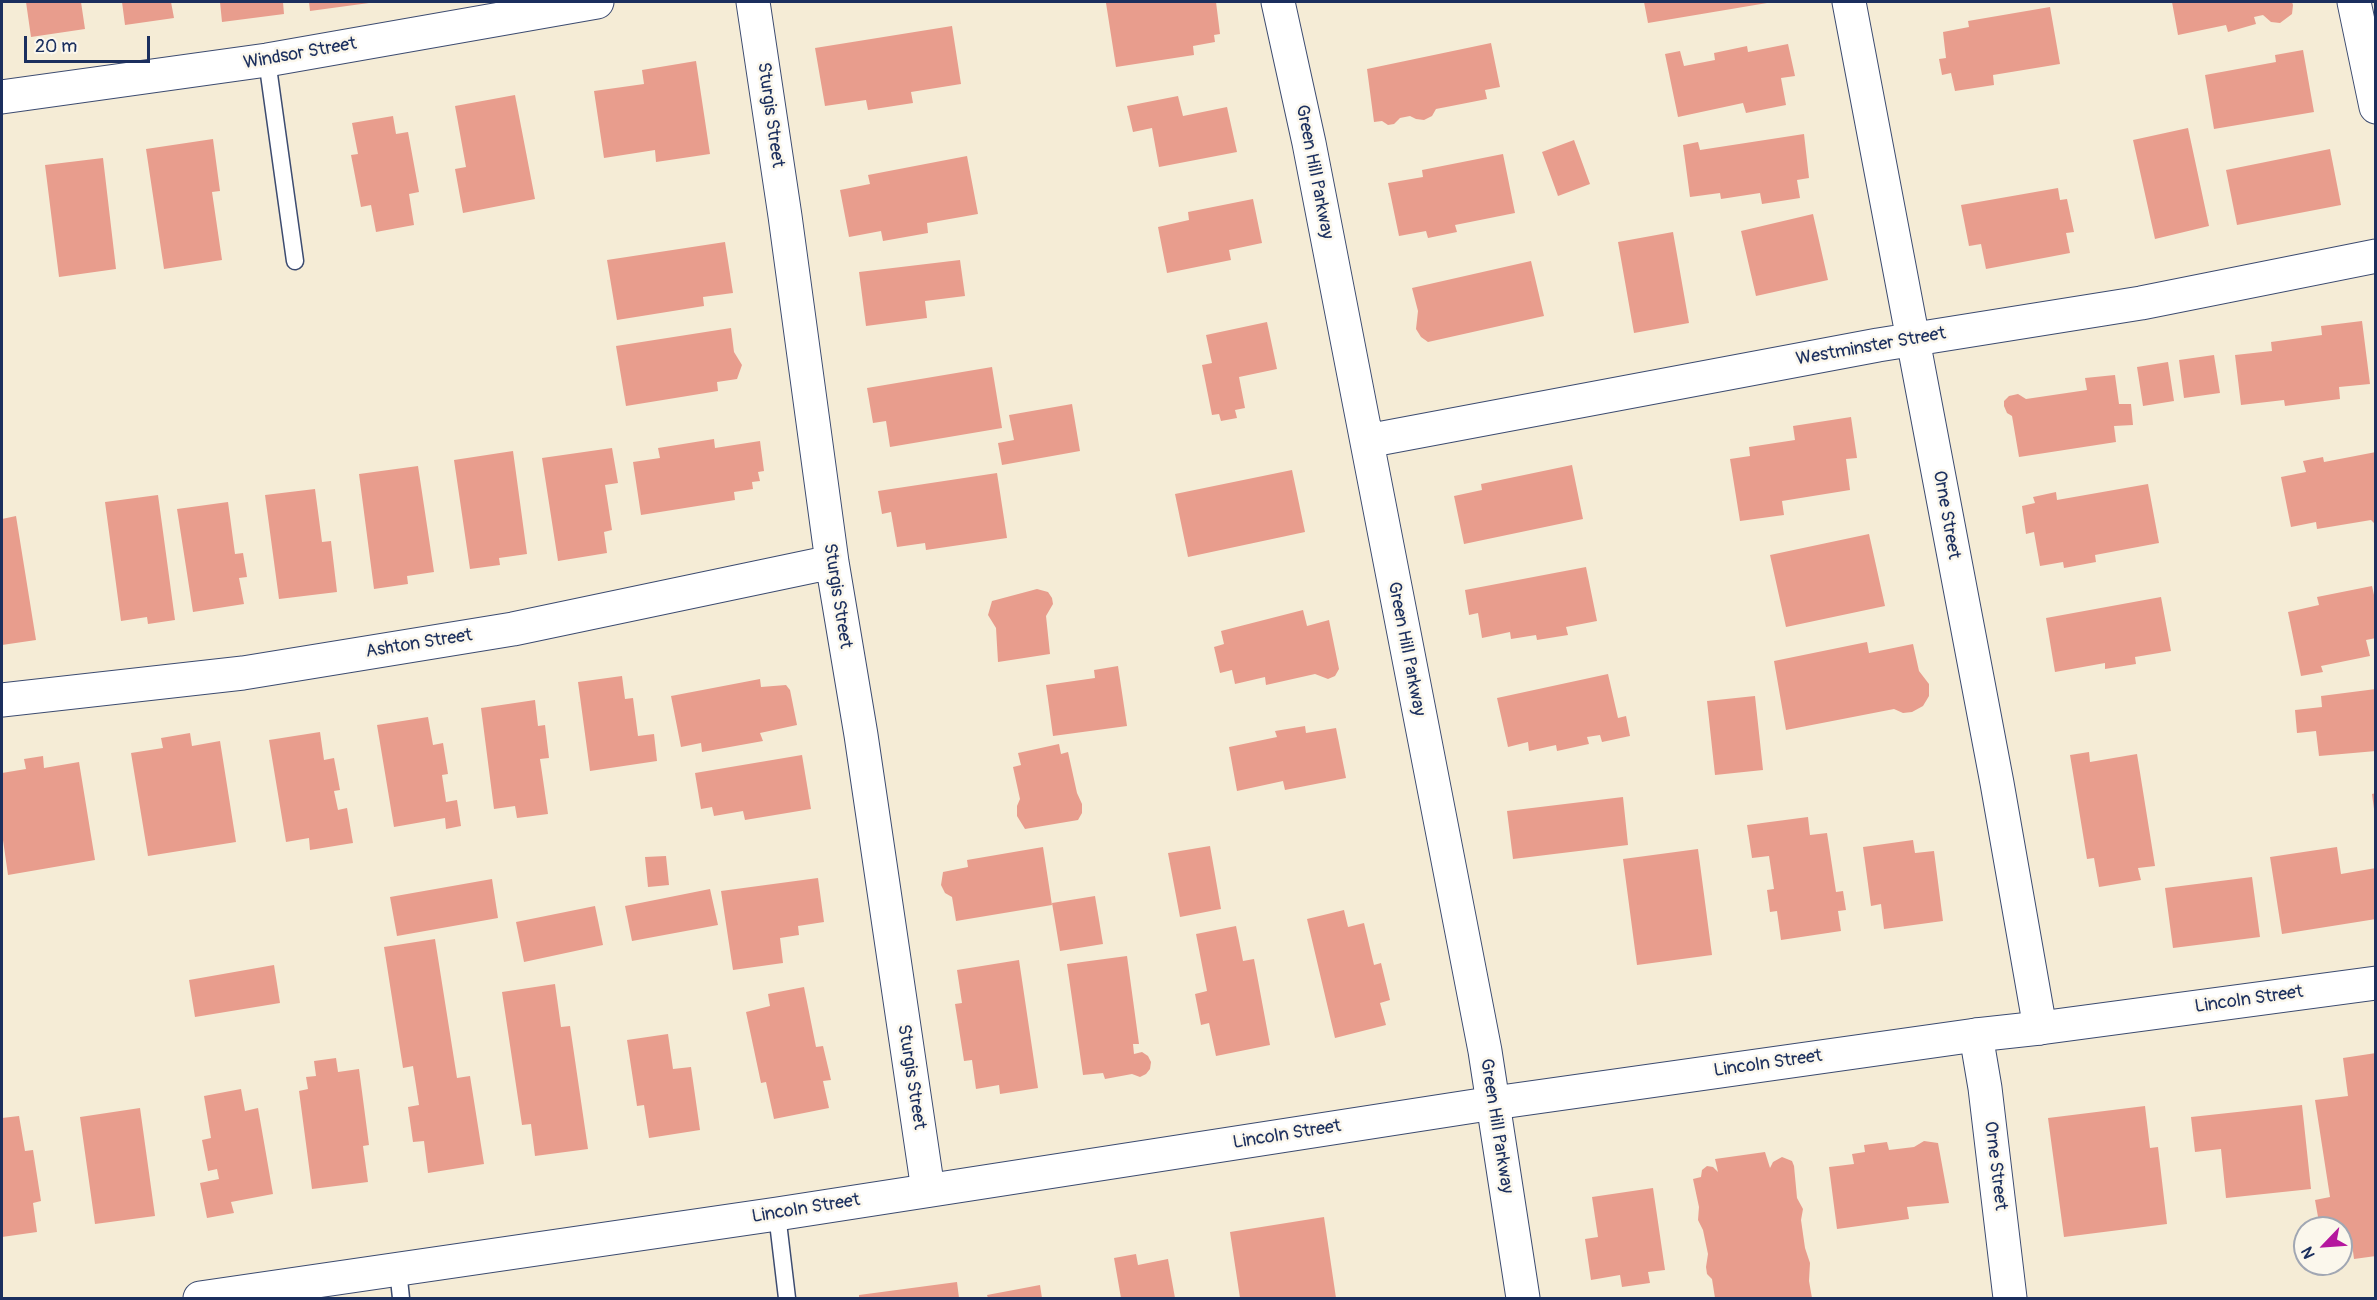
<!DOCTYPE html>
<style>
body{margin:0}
#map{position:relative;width:2377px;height:1300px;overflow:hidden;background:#f5ecd6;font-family:Pangolin,sans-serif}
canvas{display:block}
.frame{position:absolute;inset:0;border:3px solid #1b2f5e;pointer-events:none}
.north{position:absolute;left:2293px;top:1216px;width:60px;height:60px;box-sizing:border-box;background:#fbf7ec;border:2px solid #a1a7b3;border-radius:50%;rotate:245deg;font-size:16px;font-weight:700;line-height:24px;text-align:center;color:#1b2f5e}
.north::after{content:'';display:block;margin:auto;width:21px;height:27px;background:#b5179e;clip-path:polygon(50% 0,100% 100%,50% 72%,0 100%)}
.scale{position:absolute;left:24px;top:36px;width:126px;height:27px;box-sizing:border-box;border:3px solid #1b2f5e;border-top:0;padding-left:8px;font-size:18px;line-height:21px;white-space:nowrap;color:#1b2f5e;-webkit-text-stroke:4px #fbf7ec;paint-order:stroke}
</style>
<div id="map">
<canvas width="2377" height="1300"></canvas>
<div class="frame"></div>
<div class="north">N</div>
<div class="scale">20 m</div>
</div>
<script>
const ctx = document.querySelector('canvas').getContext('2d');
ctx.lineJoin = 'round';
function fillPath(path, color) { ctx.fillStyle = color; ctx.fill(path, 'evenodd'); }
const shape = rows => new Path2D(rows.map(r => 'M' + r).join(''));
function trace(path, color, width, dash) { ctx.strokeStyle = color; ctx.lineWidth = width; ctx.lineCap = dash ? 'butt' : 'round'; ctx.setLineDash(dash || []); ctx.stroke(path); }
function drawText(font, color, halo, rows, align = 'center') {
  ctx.font = font + ' Pangolin,sans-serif'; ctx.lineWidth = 5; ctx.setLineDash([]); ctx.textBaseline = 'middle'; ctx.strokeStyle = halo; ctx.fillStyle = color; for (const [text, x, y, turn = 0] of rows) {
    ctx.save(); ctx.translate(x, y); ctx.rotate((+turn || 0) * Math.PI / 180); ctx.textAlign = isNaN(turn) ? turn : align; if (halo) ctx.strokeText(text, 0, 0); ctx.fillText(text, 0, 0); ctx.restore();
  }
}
fillPath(shape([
 [26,2,81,2,85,29,31,37],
 [122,2,171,2,174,18,125,25],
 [220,2,283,2,284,14,222,22],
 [309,2,369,2,369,3,310,11],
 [1116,2,1216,2,1220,34,1214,35,1215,42,1193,46,1194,55,1116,67,1106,3],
 [1644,2,1767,2,1767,3,1648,23],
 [2172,2,2292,2,2293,5,2292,14,2280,23,2271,22,2263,15,2254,17,2256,24,2228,32,2226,25,2178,35],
 [2050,7,2060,64,1993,75,1994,85,1955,91,1951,73,1942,75,1939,59,1946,58,1943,32,1969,27,1968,21],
 [952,26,961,84,911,92,913,103,868,110,866,100,825,106,815,48],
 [1491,43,1500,87,1485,90,1487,99,1436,109,1432,116,1424,120,1416,119,1410,116,1400,118,1394,124,1388,125,1382,121,1374,122,1367,69],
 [1788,44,1795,76,1781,78,1786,105,1746,113,1743,103,1678,117,1665,54,1680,51,1684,66,1715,60,1714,53,1747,46,1748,52],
 [2303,50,2314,112,2214,129,2205,75,2276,62,2275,55],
 [696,61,710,154,656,162,655,150,604,158,594,91,644,84,642,70],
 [515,95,535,199,463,213,455,169,466,167,455,106],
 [1178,96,1183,116,1227,107,1237,152,1159,167,1152,128,1133,132,1127,106],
 [393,116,396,134,408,132,419,192,409,194,414,225,376,232,371,205,361,207,351,155,358,154,352,123],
 [2188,128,2209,226,2155,239,2133,140],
 [1804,134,1809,178,1797,180,1800,198,1762,204,1760,193,1721,199,1720,193,1690,197,1683,145,1698,142,1700,150],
 [213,139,220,191,212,192,222,260,164,269,146,149],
 [1574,140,1590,184,1558,196,1542,152],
 [2330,149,2341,205,2237,225,2226,170],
 [1503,154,1515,213,1455,225,1457,232,1428,238,1426,231,1399,236,1388,183,1423,177,1422,170],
 [967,156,978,214,927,223,928,233,883,241,881,231,849,237,840,190,870,184,868,175],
 [103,158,116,269,59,277,45,165],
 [2058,188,2060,200,2067,199,2074,232,2066,233,2070,253,1986,269,1981,244,1969,246,1961,205],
 [1253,199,1262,243,1229,250,1231,260,1167,273,1158,227,1189,220,1188,212],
 [1813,214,1828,280,1756,296,1741,231],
 [1673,232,1689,323,1634,333,1618,242],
 [725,242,733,293,703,297,704,306,617,320,607,260],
 [960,260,965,296,925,301,927,318,866,326,859,272],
 [1531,261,1544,316,1428,342,1421,337,1416,329,1418,311,1412,288],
 [2362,321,2370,384,2339,387,2340,399,2285,406,2284,400,2241,405,2235,355,2272,351,2271,342,2322,335,2321,326],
 [1267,322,1277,369,1239,377,1245,408,1235,410,1237,418,1221,421,1219,414,1212,415,1202,365,1212,363,1206,335],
 [731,328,734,352,742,365,737,379,717,382,718,391,626,406,616,346],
 [2214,355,2220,393,2184,398,2179,360],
 [2168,362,2174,401,2143,406,2137,367],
 [992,367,1002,428,890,447,886,421,873,423,867,388],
 [2115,375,2119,404,2131,404,2133,425,2114,426,2116,442,2019,457,2012,416,2007,413,2004,406,2004,401,2009,396,2018,394,2026,399,2087,390,2085,378],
 [1072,404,1080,451,1002,465,998,443,1014,440,1009,415],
 [1851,417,1857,458,1846,459,1850,490,1782,501,1784,515,1740,521,1730,459,1750,456,1749,447,1795,440,1793,426],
 [714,439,715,448,760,441,764,471,758,472,760,481,752,482,753,489,734,492,735,500,641,515,633,462,660,458,658,448],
 [612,448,618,483,605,485,612,530,604,532,607,553,558,561,542,458],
 [513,451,527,554,499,558,500,565,470,569,454,460],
 [2376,452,2376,525,2371,520,2317,529,2316,522,2291,527,2281,477,2306,472,2303,461,2323,457,2324,462],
 [1572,465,1583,519,1464,544,1454,496,1482,490,1481,484],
 [418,466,434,572,407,576,408,584,374,589,359,474],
 [1292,470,1305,532,1188,557,1175,494],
 [997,473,1007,538,926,550,925,543,897,547,891,512,882,514,878,491],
 [2148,484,2159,543,2095,555,2096,562,2064,568,2063,562,2040,566,2034,532,2026,534,2022,506,2035,503,2033,497,2056,492,2057,500],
 [315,489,322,542,331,541,337,592,279,599,265,495],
 [158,495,175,620,148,624,147,617,121,621,105,502],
 [228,502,235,554,243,553,247,577,239,578,244,604,193,612,177,509],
 [16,516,36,640,2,645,2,519],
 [1869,534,1885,606,1786,627,1770,555],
 [1586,567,1597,621,1566,627,1568,635,1537,640,1536,635,1511,639,1510,632,1482,638,1478,613,1469,615,1465,590],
 [2372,586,2374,595,2376,595,2376,638,2366,640,2370,656,2321,666,2323,672,2301,676,2288,612,2319,605,2317,597],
 [1037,589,1048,592,1052,598,1053,604,1046,616,1050,654,998,662,996,628,988,615,992,601],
 [2161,597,2171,651,2135,657,2136,664,2105,669,2105,663,2055,672,2046,618],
 [1303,610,1307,626,1329,620,1339,669,1335,676,1328,679,1315,674,1266,685,1265,677,1235,684,1232,670,1220,673,1214,647,1224,644,1221,631],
 [1867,642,1869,653,1913,644,1919,671,1929,684,1929,696,1923,706,1912,712,1903,713,1894,709,1786,730,1774,661],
 [1118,666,1127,726,1053,736,1046,685,1095,678,1094,670],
 [1608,674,1618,718,1626,716,1630,736,1602,742,1600,735,1587,737,1589,744,1557,751,1556,745,1529,751,1528,742,1508,747,1497,698],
 [622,676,625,699,633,698,638,736,654,734,657,761,590,771,578,682],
 [760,679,761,687,786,685,790,690,797,725,760,733,763,741,702,752,701,743,681,747,671,696],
 [2376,689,2376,751,2319,756,2316,731,2297,733,2295,710,2322,707,2321,696],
 [1755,696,1763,770,1715,775,1707,701],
 [535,700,538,726,545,725,549,758,540,759,548,814,517,818,515,806,494,809,481,708],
 [428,717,433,745,443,743,448,774,442,775,446,802,457,800,461,826,446,829,445,818,394,827,377,725],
 [1305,726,1306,733,1336,728,1346,778,1285,790,1283,781,1237,791,1229,747,1277,737,1275,731],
 [320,732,324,760,334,758,340,790,334,791,338,810,347,808,353,843,310,850,309,838,286,842,269,740],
 [190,733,192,746,220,741,236,842,148,856,131,753,163,748,161,738],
 [1059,744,1061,754,1068,752,1077,793,1082,804,1082,813,1078,820,1025,829,1017,816,1017,806,1020,799,1013,767,1021,765,1018,753],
 [2089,752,2090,762,2137,754,2155,866,2138,868,2141,880,2099,887,2094,858,2087,859,2070,755],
 [802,755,811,809,745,820,743,811,714,816,712,807,701,809,695,773],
 [43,756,44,768,79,762,95,860,8,875,2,833,2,773,26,769,24,759],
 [2376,793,2376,809,2374,809,2372,794],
 [1623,797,1628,845,1513,859,1507,811],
 [1808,817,1810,835,1827,833,1836,892,1843,891,1846,910,1838,911,1841,931,1781,940,1777,911,1770,912,1767,890,1774,889,1769,856,1752,858,1747,825],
 [1913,840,1915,853,1934,851,1943,921,1884,929,1881,904,1871,906,1863,847],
 [1210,846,1221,909,1180,917,1168,853],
 [1043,847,1052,905,956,921,952,897,945,893,941,885,943,872,968,867,967,860],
 [2337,847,2341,874,2376,868,2376,919,2282,934,2270,857],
 [1698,849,1712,955,1637,965,1623,859],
 [666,856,669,885,648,887,645,857],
 [2252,877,2260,937,2173,948,2165,888],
 [818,878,824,922,798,926,799,935,780,938,783,963,733,970,721,891],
 [492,879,498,918,397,936,390,897],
 [710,889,718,925,632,941,625,906],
 [1095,896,1103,944,1060,951,1052,903],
 [595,906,603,945,524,962,516,922],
 [1344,910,1348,927,1364,923,1374,965,1381,963,1390,1000,1380,1003,1386,1025,1335,1038,1307,919],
 [1236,926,1243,961,1254,959,1270,1045,1216,1056,1209,1023,1201,1025,1195,994,1207,991,1196,934],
 [435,939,457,1078,470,1076,484,1164,428,1173,424,1141,413,1142,408,1107,419,1105,413,1066,403,1068,384,947],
 [1127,956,1139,1044,1133,1044,1134,1054,1142,1052,1148,1056,1151,1062,1150,1069,1146,1074,1140,1077,1132,1074,1105,1079,1103,1073,1083,1075,1067,964],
 [1019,960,1038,1088,1000,1094,999,1085,976,1089,972,1060,964,1061,955,1004,962,1003,957,970],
 [274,965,280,1003,195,1017,189,980],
 [555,984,561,1027,570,1026,588,1149,535,1156,531,1124,522,1125,502,992],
 [804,987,816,1047,823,1046,831,1080,823,1081,829,1108,774,1119,766,1082,761,1083,746,1012,770,1006,768,994],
 [668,1034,673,1069,691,1067,700,1130,649,1138,644,1105,637,1106,627,1040],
 [2376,1053,2376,1256,2354,1259,2352,1244,2341,1246,2341,1228,2320,1228,2315,1200,2330,1197,2315,1100,2348,1096,2343,1058],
 [336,1058,338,1072,359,1069,369,1145,363,1146,368,1182,312,1189,299,1091,308,1089,306,1077,316,1076,314,1061],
 [241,1089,245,1111,258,1108,273,1194,231,1202,234,1213,207,1218,200,1183,219,1179,217,1169,208,1171,202,1140,211,1138,204,1096],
 [2302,1105,2311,1189,2226,1198,2221,1149,2195,1152,2191,1117],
 [2145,1106,2150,1148,2158,1147,2167,1224,2064,1237,2048,1118],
 [140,1108,155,1216,95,1224,80,1117],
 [19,1116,25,1151,33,1150,41,1201,33,1203,37,1232,2,1237,2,1118],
 [1924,1141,1938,1143,1949,1203,1907,1207,1909,1219,1837,1229,1829,1167,1854,1164,1852,1154,1865,1152,1864,1145,1887,1142,1889,1150,1914,1147],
 [1765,1152,1770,1168,1773,1162,1782,1157,1792,1161,1794,1166,1797,1198,1803,1209,1801,1220,1805,1248,1810,1263,1809,1281,1812,1298,1715,1298,1712,1279,1707,1274,1706,1267,1708,1254,1703,1230,1698,1220,1699,1207,1693,1179,1701,1177,1702,1170,1707,1166,1713,1167,1718,1172,1715,1159],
 [1653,1188,1665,1270,1648,1272,1650,1283,1622,1287,1620,1275,1591,1280,1585,1239,1598,1237,1592,1197],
 [1324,1217,1336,1298,1240,1298,1230,1232],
 [1136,1254,1138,1265,1168,1259,1175,1298,1121,1298,1114,1258],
 [957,1282,959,1298,859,1298,859,1295],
 [1040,1285,1042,1298,988,1298,987,1295]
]), '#e89d8d');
const service = shape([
 [267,60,295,261],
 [777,1214,787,1298],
 [398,1270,401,1298]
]);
const minor = shape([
 [753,2,785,216,832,562,861,735,928,1190],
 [1278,2,1309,143,1485,1051,1523,1298],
 [1849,2,1997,783,2040,1028],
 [2354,2,2376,107],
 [2,97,267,60,597,2],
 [1367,441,1878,345,2141,303,2376,256],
 [2,700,243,673,513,629,832,562],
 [1976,1035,1985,1088,2010,1298]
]);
const secondary = shape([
 [200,1298,777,1214,1494,1103,1976,1035,2040,1028,2376,983]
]);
trace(service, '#3c4b70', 19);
trace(minor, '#3c4b70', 35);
trace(secondary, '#3c4b70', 35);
trace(service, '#fff', 16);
trace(minor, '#fff', 33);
trace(secondary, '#fff', 33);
drawText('18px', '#1b2f5e', '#fbf7ec', [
 ["Windsor Street",300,54,-10],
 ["Sturgis Street",770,115,82],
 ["Green Hill Parkway",1314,172,79],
 ["Westminster Street",1871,347,-10],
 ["Orne Street",1946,515,80],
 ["Sturgis Street",837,596,81],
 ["Ashton Street",419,644,-9],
 ["Green Hill Parkway",1406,649,79],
 ["Lincoln Street",2249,1000,-8],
 ["Lincoln Street",1768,1064,-8],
 ["Sturgis Street",911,1077,81],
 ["Green Hill Parkway",1496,1126,81],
 ["Lincoln Street",1287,1135,-9],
 ["Orne Street",1995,1166,83],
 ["Lincoln Street",806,1209,-9]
]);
</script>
